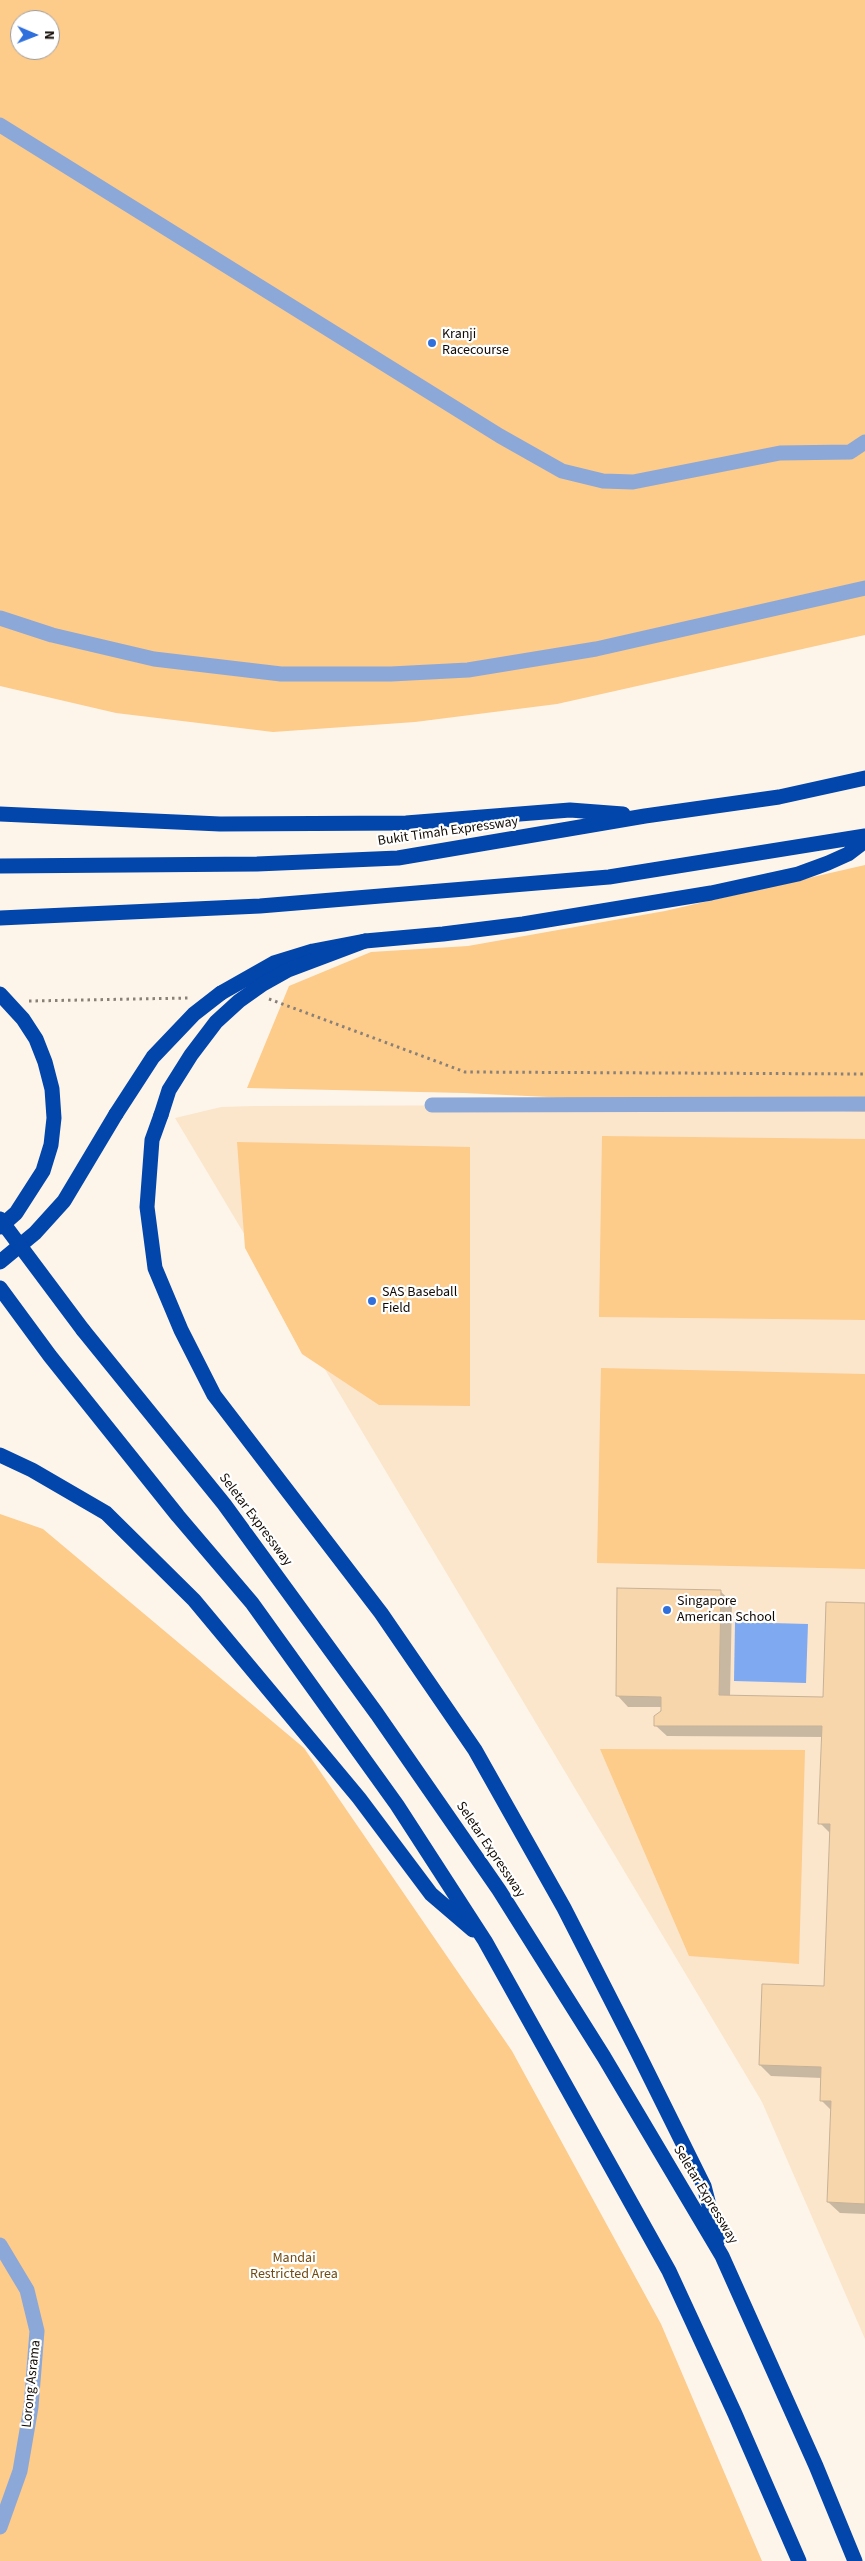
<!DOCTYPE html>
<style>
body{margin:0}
#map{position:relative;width:865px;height:2561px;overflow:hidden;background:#fdf5ea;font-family:"Source Sans 3",sans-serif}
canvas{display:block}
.north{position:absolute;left:10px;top:10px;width:50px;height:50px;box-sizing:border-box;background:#fff;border:1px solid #a09d9a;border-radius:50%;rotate:91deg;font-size:14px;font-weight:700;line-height:20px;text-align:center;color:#110a03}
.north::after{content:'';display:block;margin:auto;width:18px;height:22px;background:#2f70dd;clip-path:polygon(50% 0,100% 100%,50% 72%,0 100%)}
</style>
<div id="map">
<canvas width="865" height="2561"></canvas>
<div class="north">N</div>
</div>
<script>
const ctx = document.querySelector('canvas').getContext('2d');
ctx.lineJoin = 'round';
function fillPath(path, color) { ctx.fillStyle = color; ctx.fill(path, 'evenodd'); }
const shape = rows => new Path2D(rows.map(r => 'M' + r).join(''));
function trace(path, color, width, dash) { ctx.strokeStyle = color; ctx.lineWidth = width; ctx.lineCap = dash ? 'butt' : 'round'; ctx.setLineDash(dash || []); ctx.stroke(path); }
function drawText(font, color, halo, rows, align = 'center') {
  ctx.font = font + ' "Source Sans 3",sans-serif'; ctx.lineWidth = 4.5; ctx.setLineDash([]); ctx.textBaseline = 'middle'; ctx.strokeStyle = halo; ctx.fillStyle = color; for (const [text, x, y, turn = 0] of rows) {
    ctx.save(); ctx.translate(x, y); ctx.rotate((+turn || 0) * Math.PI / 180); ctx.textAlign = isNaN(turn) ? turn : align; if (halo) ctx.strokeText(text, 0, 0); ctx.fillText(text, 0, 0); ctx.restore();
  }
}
fillPath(shape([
 [865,1104,865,2339,762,2102,175,1118,221,1107,252,1106]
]), '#fbe6cb');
fillPath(shape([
 [0,0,865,0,865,635,557,704,415,722,273,732,116,713,0,686],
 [20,20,50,20,50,50,20,50],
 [865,865,865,1112,464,1093,247,1088,289,986,371,952,468,946,665,911],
 [602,1136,865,1139,865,1320,599,1317],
 [237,1142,470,1147,470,1406,379,1405,302,1354,245,1248],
 [601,1368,865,1374,865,1569,597,1563],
 [0,1514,43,1529,304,1748,512,2051,661,2324,762,2561,0,2561],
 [600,1749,805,1750,799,1964,689,1956]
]), '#fdcb8a');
fillPath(shape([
 [735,1622,808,1624,806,1683,734,1681]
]), '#7faaf2');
fillPath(shape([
 [720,1591,732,1602,730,1697,824,1698,865,1604,865,2214,840,2213,828,2202,832,2111,821,2100,822,2078,771,2076,760,2065,826,1987,831,1834,820,1823,823,1737,667,1736,655,1725,662,1707,628,1707,617,1695]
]), '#0003');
const building = shape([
 [617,1588,721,1590,719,1695,823,1697,826,1602,865,1603,865,2204,827,2202,831,2101,820,2101,821,2067,759,2065,762,1984,824,1986,830,1824,818,1824,822,1726,654,1726,654,1716,661,1711,661,1697,616,1696,617,1588]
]);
fillPath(building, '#f8d6ab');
trace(building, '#c7b298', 1);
trace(shape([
 [269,999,465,1072,865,1074],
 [29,1001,188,998]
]), '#898178', 3, [2.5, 4]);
trace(shape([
 [0,125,500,436,562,471,603,481,633,482,780,453,850,452,865,442],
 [0,618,52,635,154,659,281,674,391,674,468,670,596,649,865,588],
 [432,1105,865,1104],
 [0,2245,27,2290,37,2331,31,2407,20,2471,0,2527]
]), '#8ba8d9', 15);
trace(shape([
 [0,814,220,824,406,823,570,810,623,814],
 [0,866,257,864,398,858,645,816,779,797,865,778],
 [0,918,260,906,609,877,865,836],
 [221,993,274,963,313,951,365,941,443,934,523,924,711,893,798,874,828,863,848,854,865,841],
 [0,994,23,1019,36,1039,45,1062,52,1089,54,1118,51,1145,43,1171,16,1213,0,1227],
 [161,1115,152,1140,147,1207,155,1268,181,1330,214,1395,381,1613,475,1750,564,1908,636,2049,704,2186,718,2240],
 [0,1262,35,1233,64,1201,116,1114],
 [0,1288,50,1356,178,1516,252,1603,397,1805,485,1941,669,2271,735,2414,799,2561],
 [83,1330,224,1504,377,1714,499,1890,604,2057,722,2256,816,2466,855,2561],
 [0,1455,32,1470,106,1513,194,1600,359,1798,431,1894,473,1930]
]), '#0246ac', 15);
trace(shape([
 [116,1114,153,1057,194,1014,221,993],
 [161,1115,169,1090,191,1055,216,1022,239,1001,263,984,288,970,365,941],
 [0,1219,83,1330]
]), '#0246ac', 15);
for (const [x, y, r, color] of [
 [432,343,5,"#2f70dd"],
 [372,1301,5,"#2f70dd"],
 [667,1610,5,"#2f70dd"]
]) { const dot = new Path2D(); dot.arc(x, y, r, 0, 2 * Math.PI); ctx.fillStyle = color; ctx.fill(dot); trace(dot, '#fff', 2); }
drawText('14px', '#110a03', '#fff', [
 ["Kranji",442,335],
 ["Racecourse",442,351],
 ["SAS Baseball",382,1293],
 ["Field",382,1309],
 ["Singapore",677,1602],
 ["American School",677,1618]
], 'left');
drawText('14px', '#110a03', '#fff', [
 ["Bukit Timah Expressway",448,832,-8],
 ["Seletar Expressway",255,1520,53],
 ["Seletar Expressway",490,1850,56],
 ["Seletar Expressway",705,2195,59],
 ["Lorong Asrama",32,2384,-84]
]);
drawText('14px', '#724c13', '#fff', [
 ["Mandai",294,2259],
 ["Restricted Area",294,2275]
]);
</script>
